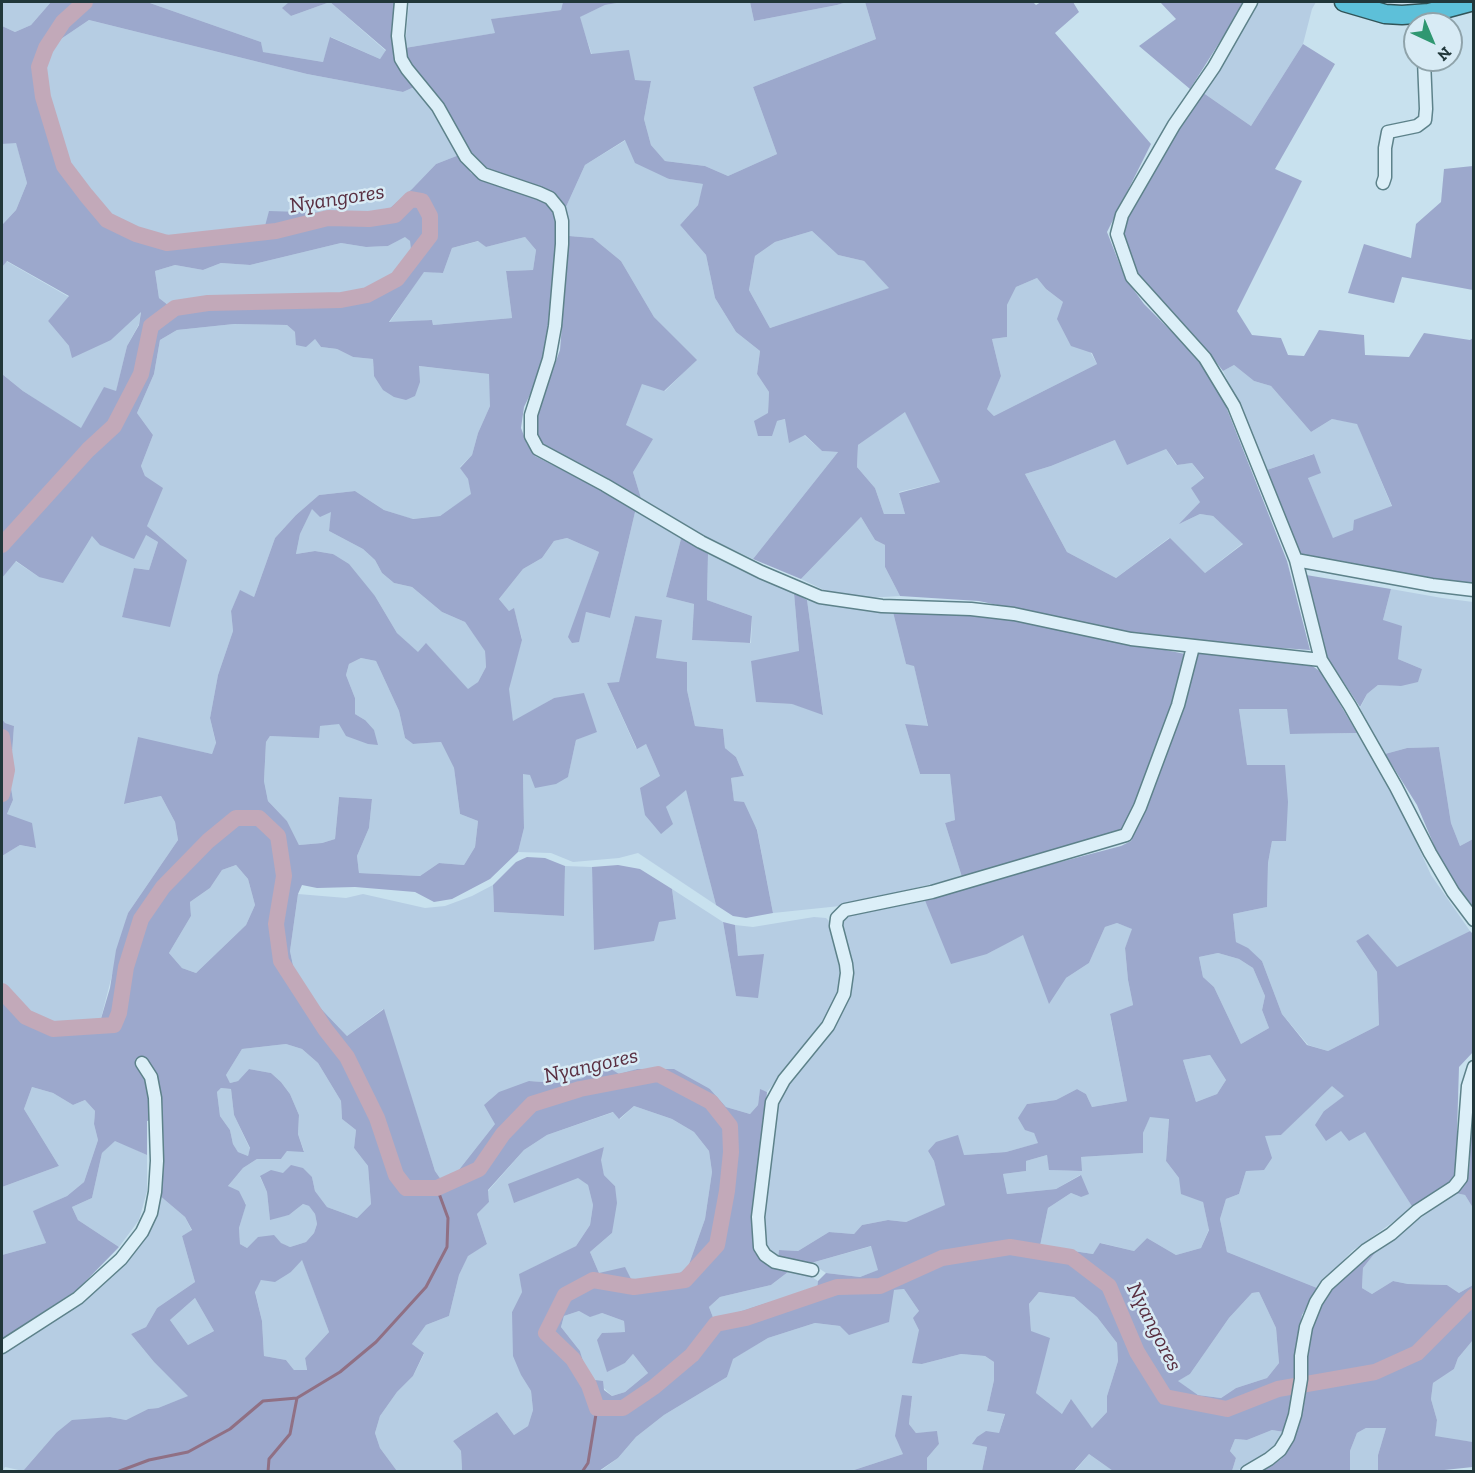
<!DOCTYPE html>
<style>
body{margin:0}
#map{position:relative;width:1475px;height:1473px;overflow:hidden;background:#c8e1ee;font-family:"Zilla Slab",serif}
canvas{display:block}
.frame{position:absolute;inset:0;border:3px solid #21373a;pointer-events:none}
.north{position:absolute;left:1403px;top:12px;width:60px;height:60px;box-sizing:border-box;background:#d8ebf5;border:2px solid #8fa3aa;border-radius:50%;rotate:136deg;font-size:16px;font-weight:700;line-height:24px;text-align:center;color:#21373a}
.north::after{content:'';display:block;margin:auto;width:21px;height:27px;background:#2f9771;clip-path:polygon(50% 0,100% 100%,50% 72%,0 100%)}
</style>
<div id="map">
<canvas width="1475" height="1473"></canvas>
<div class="frame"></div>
<div class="north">N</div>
</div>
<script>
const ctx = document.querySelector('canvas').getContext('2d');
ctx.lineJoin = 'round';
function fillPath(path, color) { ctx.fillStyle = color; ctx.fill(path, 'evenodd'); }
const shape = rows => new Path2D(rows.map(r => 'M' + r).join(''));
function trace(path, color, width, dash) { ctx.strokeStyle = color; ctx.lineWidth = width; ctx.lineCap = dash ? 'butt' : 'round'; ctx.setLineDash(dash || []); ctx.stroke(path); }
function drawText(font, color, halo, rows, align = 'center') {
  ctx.font = font + ' "Zilla Slab",serif'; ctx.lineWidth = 5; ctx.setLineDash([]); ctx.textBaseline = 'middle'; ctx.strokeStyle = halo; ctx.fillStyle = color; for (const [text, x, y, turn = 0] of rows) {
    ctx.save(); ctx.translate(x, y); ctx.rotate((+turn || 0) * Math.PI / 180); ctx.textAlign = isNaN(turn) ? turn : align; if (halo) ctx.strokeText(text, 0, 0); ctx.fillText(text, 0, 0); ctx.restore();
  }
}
fillPath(shape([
 [2,2,51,2,31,25,15,32,2,26],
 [147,2,289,2,283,8,291,16,330,2,386,51,380,59,331,37,323,62,262,52,261,42],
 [409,2,563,2,561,10,492,19,496,33,405,48],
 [623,2,750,2,754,21,837,5,847,2,865,2,876,39,753,87,777,154,728,176,705,166,665,161,651,145,644,119,651,81,635,80,592,55,579,17,605,5],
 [1256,2,1316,2,1312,9,1303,44,1251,126,1202,92],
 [89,20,307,74,403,92,414,87,434,111,459,155,436,164,412,189,390,208,363,214,265,226,257,230,167,237,135,231,106,214,83,187,64,154,45,89,45,64,55,43],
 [626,140,669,179,704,184,698,205,680,225,706,255,715,298,736,332,760,351,757,374,769,392,768,413,777,421,786,419,822,451,838,452,753,559,706,537,641,498,633,472,626,425,642,383,665,391,696,360,654,317,621,261,593,238,569,236,566,207,585,165],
 [16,142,27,183,16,210,2,225,2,144],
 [812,231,838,255,864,261,890,288,770,328,749,290,755,256,775,242],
 [406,236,410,241,411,251,407,259,389,277,360,292,309,297,190,298,168,305,159,298,155,271,175,265,203,270,221,263,250,265,341,243,366,247,388,246],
 [525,237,536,250,533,270,506,271,512,318,433,325,432,320,389,323,424,271,443,273,452,248,479,241,486,247],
 [6,261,69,297,48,321,69,346,111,340,141,310,139,324,127,346,116,392,104,388,81,429,23,391,2,374,2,267],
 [1037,278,1046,289,1063,302,1097,364,994,416,986,408,1001,376,992,339,1007,337,1007,305,1016,287],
 [234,324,287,325,295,332,315,339,321,347,337,349,353,357,373,359,374,376,418,366,490,374,490,406,478,433,472,455,460,467,468,479,472,494,440,516,412,519,384,510,355,491,319,495,296,515,275,538,254,597,240,591,231,611,233,631,218,675,210,718,216,744,212,754,138,738,125,804,161,796,175,822,178,840,128,913,100,1022,56,1024,29,1013,5,990,2,982,2,856,20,845,35,848,7,814,13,800,10,781,14,726,5,723,2,719,2,578,15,561,39,577,92,536,146,535,158,542,149,570,135,568,122,617,187,560,147,526,145,476,141,466,153,435,137,413,154,374,160,340,177,330],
 [1234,365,1254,381,1271,386,1311,432,1332,419,1357,423,1392,507,1355,520,1353,530,1333,539,1308,478,1313,454,1264,471,1244,414,1223,371],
 [905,411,940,482,899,492,905,514,884,514,875,488,857,467,858,445],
 [1115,440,1166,449,1176,465,1192,463,1204,479,1200,502,1181,523,1200,514,1213,516,1243,543,1205,573,1169,538,1116,578,1067,552,1025,474,1051,466],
 [312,508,332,511,329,531,363,549,375,560,382,573,394,583,412,587,442,612,465,622,485,650,486,667,478,682,468,690,426,644,418,653,397,633,375,596,333,554,315,551,296,554,300,534],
 [636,508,682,535,666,597,694,604,692,640,751,643,752,616,707,600,708,554,763,576,794,593,799,651,757,702,793,704,823,714,807,600,893,612,906,664,914,665,928,727,905,724,920,774,950,773,955,820,945,823,962,877,840,906,773,913,757,829,734,802,731,778,744,776,736,757,725,748,723,729,695,726,687,690,687,662,655,658,635,616,619,683,607,683,636,748,646,744,660,776,666,807,686,789,716,905,638,853,619,858,573,862,551,853,518,852,524,828,523,773,568,776,576,740,597,731,554,698,513,722,508,689,522,639,514,609,509,611,499,599,523,569,542,558,554,541,567,538,599,552,569,637,586,612,610,618],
 [861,517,875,540,885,545,885,567,900,596,866,598,826,591,801,579],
 [1391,589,1442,598,1473,602,1473,839,1460,846,1451,823,1439,747,1407,748,1385,754,1360,708,1367,694,1378,685,1401,686,1422,669,1398,659,1383,620],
 [361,658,376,661,399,711,405,738,413,744,441,742,454,768,460,814,478,821,475,847,464,865,439,863,420,876,359,873,357,856,369,828,372,799,339,797,335,839,322,843,299,845,287,821,268,801,264,781,266,742,270,736,318,737,319,726,365,720,355,714,355,698,346,675,349,664],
 [1239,709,1287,709,1291,734,1357,733,1399,804,1431,875,1470,931,1397,968,1368,935,1356,941,1377,972,1379,1025,1328,1051,1308,1045,1282,1014,1262,961,1248,949,1236,942,1233,914,1267,907,1268,863,1272,841,1286,840,1247,765],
 [236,865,248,879,255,905,246,925,196,973,182,968,169,953,191,916,190,902,210,888,222,870],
 [565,866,592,867,595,950,659,922,676,918,672,889,723,922,736,996,764,954,738,957,735,925,753,927,814,917,826,918,832,924,842,973,838,993,819,1027,767,1092,760,1090,758,1105,750,1114,726,1107,710,1089,637,1069,619,1075,603,1065,583,1078,557,1083,529,1081,458,1171,442,1181,435,1171,383,1009,347,1036,307,994,295,975,290,951,298,894,346,898,363,894,425,908,445,906,472,896,493,885,494,912,564,916],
 [924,898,987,954,1023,934,1066,978,1089,963,1105,927,1117,923,1133,929,1125,948,1128,980,1133,1005,1110,1015,1127,1101,1092,1107,1086,1094,1077,1089,1056,1100,1027,1104,1034,1133,1039,1143,1006,1152,964,1155,928,1151,934,1161,946,1205,906,1222,888,1220,862,1225,854,1234,829,1232,798,1251,779,1250,778,1257,768,1248,764,1232,772,1121,778,1101,786,1084,828,1035,843,1010,851,989,853,972,841,927,845,919,852,915],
 [1218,953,1239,959,1253,968,1265,996,1262,1010,1269,1028,1241,1044,1214,987,1203,977,1199,957],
 [286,1044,302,1049,318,1063,341,1101,342,1119,356,1130,354,1148,368,1166,371,1204,357,1218,327,1207,315,1191,312,1177,283,1173,260,1177,267,1192,270,1219,289,1215,303,1204,309,1206,315,1214,317,1224,314,1233,306,1242,290,1247,259,1237,247,1248,240,1244,239,1228,246,1204,228,1186,243,1168,257,1159,281,1159,287,1151,304,1151,298,1134,299,1115,290,1094,281,1082,271,1073,249,1069,238,1081,230,1083,226,1075,242,1049],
 [1210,1055,1226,1080,1217,1094,1196,1102,1183,1060],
 [1332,1085,1345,1096,1324,1111,1341,1131,1365,1131,1413,1208,1352,1251,1317,1288,1227,1252,1220,1219,1226,1199,1239,1194,1246,1171,1264,1136,1281,1135],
 [32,1087,53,1093,73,1105,85,1100,95,1111,94,1124,98,1140,84,1182,67,1196,34,1211,46,1243,2,1255,2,1187,59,1166,24,1109],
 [221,1088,231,1089,234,1115,250,1149,248,1156,238,1152,233,1144,230,1130,220,1116,217,1092],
 [634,1106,672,1119,694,1132,709,1151,712,1172,705,1219,688,1267,674,1277,633,1283,599,1273,590,1252,612,1233,615,1186,604,1175,600,1160,604,1147,514,1203,578,1177,588,1185,593,1205,590,1225,576,1246,520,1274,522,1292,512,1312,521,1375,531,1391,533,1410,528,1426,514,1435,497,1412,453,1441,461,1451,462,1470,459,1472,397,1471,380,1448,375,1433,380,1416,397,1392,413,1376,424,1354,412,1344,426,1325,449,1316,459,1275,468,1255,487,1244,477,1214,489,1202,488,1191,524,1150,547,1135,614,1112,620,1119],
 [1150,1116,1169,1118,1166,1161,1179,1178,1203,1202,1209,1229,1201,1248,1176,1255,1147,1238,1134,1251,1101,1243,1093,1254,1040,1246,1048,1208,1071,1193,1081,1197,1080,1175,1056,1189,1007,1194,1003,1174,1026,1171,1026,1161,1047,1155,1050,1170,1081,1171,1081,1157,1142,1153,1143,1133],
 [115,1140,147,1155,147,1191,139,1220,119,1247,78,1220,72,1207,92,1198,102,1153],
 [1455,1193,1465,1195,1473,1208,1473,1285,1459,1293,1447,1285,1408,1284,1393,1281,1372,1294,1362,1288,1363,1268,1378,1249],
 [159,1195,185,1217,192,1231,182,1236,195,1282,157,1308,146,1327,131,1334,154,1362,189,1396,158,1408,148,1409,126,1420,110,1417,56,1433,23,1471,5,1467,2,1472,2,1353,7,1351,83,1302,123,1264,151,1228],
 [872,1246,879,1270,860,1277,826,1273,811,1263],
 [302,1259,329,1332,305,1358,307,1371,294,1370,286,1360,264,1356,262,1321,255,1291,261,1280,291,1272],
 [788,1272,807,1274,818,1281,817,1289,763,1304,714,1320,709,1307,720,1297,771,1285],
 [904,1289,919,1311,919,1330,922,1364,961,1354,985,1356,994,1362,994,1380,987,1411,1005,1413,999,1433,973,1444,987,1447,982,1471,927,1471,927,1458,939,1444,937,1432,916,1433,909,1424,912,1396,903,1454,851,1471,599,1472,618,1458,636,1437,664,1415,727,1377,732,1359,768,1338,815,1323,840,1326,894,1290],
 [1039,1292,1074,1297,1097,1317,1117,1343,1118,1361,1107,1396,1107,1412,1092,1428,1070,1400,1063,1415,1036,1393,1040,1375,1031,1332,1029,1304],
 [1259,1292,1276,1328,1279,1363,1267,1378,1236,1388,1221,1398,1198,1395,1177,1381,1190,1374,1229,1318,1252,1293],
 [195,1298,214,1331,188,1345,170,1320],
 [579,1311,590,1316,602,1313,624,1321,625,1332,603,1333,607,1371,625,1363,633,1354,648,1373,625,1392,612,1396,586,1371,580,1351,561,1327,564,1316],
 [1473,1340,1473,1442,1434,1437,1437,1420,1431,1399,1433,1383,1454,1369,1458,1358],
 [1366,1428,1386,1428,1378,1455,1378,1471,1350,1471,1350,1451,1357,1433],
 [1272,1430,1284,1432,1271,1451,1261,1460,1236,1471,1232,1471,1236,1458,1230,1451,1235,1439,1247,1440],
 [1089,1454,1113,1471,1074,1472]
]), '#b6cde3');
fillPath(shape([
 [51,2,147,2,261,42,263,52,323,62,330,37,380,59,386,50,330,2,291,16,282,8,289,2,397,2,392,41,394,58,414,87,403,92,307,74,89,20,55,43,45,64,45,89,64,154,83,187,106,214,135,231,167,237,257,230,265,226,269,211,363,214,390,208,412,189,436,164,459,155,471,173,488,183,532,193,541,198,551,209,557,223,558,251,550,337,542,370,524,407,521,428,527,444,535,456,636,508,610,618,586,612,579,642,572,643,568,637,599,552,567,538,554,541,542,558,523,569,499,599,509,611,514,608,522,640,509,689,513,721,554,698,584,693,597,732,576,740,568,777,556,784,535,788,530,775,523,774,524,828,518,852,490,879,452,899,434,902,415,892,355,887,317,888,302,885,298,894,290,951,295,975,307,994,347,1036,384,1009,435,1171,442,1181,458,1171,495,1124,484,1105,499,1092,529,1081,557,1083,583,1078,603,1064,619,1074,637,1069,674,1069,710,1089,726,1107,750,1114,758,1105,760,1089,767,1092,753,1241,755,1253,768,1266,778,1266,788,1272,771,1285,720,1297,709,1307,714,1320,763,1304,817,1289,818,1281,826,1273,860,1277,878,1270,871,1246,811,1263,778,1257,779,1250,798,1251,829,1232,854,1234,862,1225,888,1220,906,1222,945,1205,934,1161,928,1151,936,1142,958,1135,964,1155,1006,1152,1038,1143,1034,1133,1025,1130,1018,1118,1027,1104,1056,1100,1077,1089,1086,1094,1092,1107,1127,1101,1110,1014,1133,1005,1128,980,1125,948,1132,929,1117,923,1105,927,1089,963,1066,978,1049,1004,1023,935,987,954,951,964,924,898,1121,846,1131,841,1184,703,1197,651,1311,665,1321,672,1357,733,1290,734,1287,709,1239,709,1247,765,1285,765,1288,802,1286,841,1272,841,1268,863,1267,907,1233,914,1236,942,1248,948,1262,961,1282,1014,1307,1045,1328,1051,1379,1025,1377,972,1356,941,1368,934,1397,967,1470,931,1474,935,1474,1051,1459,1067,1457,1132,1458,1157,1455,1177,1450,1186,1413,1208,1365,1132,1349,1141,1341,1131,1326,1141,1315,1125,1324,1111,1344,1096,1332,1086,1281,1135,1265,1136,1272,1158,1264,1170,1246,1171,1239,1194,1226,1199,1220,1219,1227,1252,1317,1288,1302,1315,1294,1359,1296,1376,1292,1414,1284,1432,1272,1430,1247,1440,1235,1439,1230,1451,1236,1458,1232,1471,1113,1471,1089,1454,1074,1471,982,1471,987,1447,972,1444,977,1437,986,1431,999,1433,1005,1414,987,1411,994,1380,994,1362,985,1356,961,1354,922,1364,912,1363,919,1330,913,1318,919,1311,904,1289,894,1290,889,1322,849,1335,840,1326,815,1323,768,1338,733,1359,727,1377,664,1415,636,1437,618,1458,599,1471,459,1471,462,1470,461,1451,453,1441,497,1412,514,1435,528,1426,533,1410,531,1391,521,1375,513,1356,512,1312,522,1292,519,1274,576,1246,590,1225,593,1205,588,1185,578,1178,514,1203,508,1184,604,1147,601,1160,604,1175,615,1186,617,1203,612,1233,590,1252,599,1273,625,1267,633,1283,674,1277,688,1267,705,1219,712,1172,709,1151,694,1132,672,1119,634,1106,619,1119,613,1112,547,1135,524,1150,488,1190,489,1202,477,1214,487,1244,468,1256,459,1275,449,1316,426,1325,412,1344,424,1353,413,1376,397,1392,380,1416,375,1433,380,1448,397,1471,23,1471,56,1433,72,1420,110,1417,126,1420,148,1409,158,1408,188,1396,154,1362,131,1334,146,1327,157,1308,195,1282,182,1236,192,1230,185,1217,159,1195,161,1123,143,1058,135,1059,146,1077,150,1089,151,1120,147,1121,147,1155,115,1141,102,1153,92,1198,72,1207,78,1220,119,1247,77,1290,2,1339,2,1255,46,1243,33,1211,67,1196,84,1182,98,1140,94,1124,95,1111,85,1100,73,1105,53,1093,32,1087,24,1109,59,1166,2,1187,2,982,5,990,29,1013,56,1024,100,1022,110,988,116,950,128,913,178,840,175,822,161,796,124,804,138,737,212,754,216,743,210,718,218,675,233,631,231,611,240,590,254,597,275,538,296,515,319,495,355,491,384,510,413,519,440,516,471,494,468,479,460,468,472,455,478,433,490,406,489,374,419,366,420,382,415,396,406,400,394,397,383,390,374,376,373,359,353,357,337,349,321,347,315,339,306,347,296,345,295,332,287,325,234,324,177,330,160,340,154,374,137,413,153,435,141,466,145,476,163,488,147,526,187,560,170,627,122,617,134,568,149,570,158,542,146,535,134,559,100,545,92,536,63,583,39,577,16,561,2,578,2,374,23,391,81,428,104,387,116,391,127,346,139,325,141,312,111,340,72,358,69,346,48,321,69,296,7,261,2,267,2,225,16,210,27,183,16,143,2,144,2,26,15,32,31,25],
 [405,237,410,241,411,251,407,259,389,277,360,292,309,297,190,298,168,305,159,298,155,271,175,265,203,270,221,263,250,265,341,243,366,247,388,246],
 [525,237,536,250,533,270,506,271,512,318,433,325,432,320,389,322,424,272,443,273,452,248,478,241,486,247],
 [312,509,320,517,331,512,329,531,363,549,375,560,382,573,394,583,412,587,442,612,465,622,485,651,486,667,478,682,468,689,426,643,418,652,397,633,375,596,349,564,333,554,315,551,296,554,300,534],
 [361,658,376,661,399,711,405,738,413,744,441,742,454,768,460,814,478,821,475,847,464,865,439,863,420,876,359,873,357,856,369,828,372,799,339,797,335,839,322,843,299,845,287,821,268,801,264,781,266,742,270,736,319,738,320,726,339,724,346,736,368,744,378,745,374,730,365,720,355,714,355,698,346,675,349,664],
 [236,865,248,879,255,905,246,925,196,973,182,968,169,953,191,916,190,902,210,888,222,870],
 [1218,953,1239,959,1253,968,1265,996,1262,1010,1269,1028,1241,1044,1214,987,1203,977,1199,957],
 [286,1044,302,1049,318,1063,341,1101,342,1119,356,1130,354,1148,368,1166,371,1204,357,1218,327,1207,315,1191,312,1177,303,1168,291,1165,283,1173,271,1170,260,1176,267,1192,270,1220,289,1215,303,1204,309,1206,315,1214,317,1224,314,1233,306,1242,290,1247,281,1243,274,1235,258,1237,247,1248,240,1244,239,1228,246,1205,239,1191,228,1186,243,1168,257,1159,281,1159,287,1151,304,1152,298,1134,299,1115,290,1094,281,1082,271,1073,249,1069,238,1081,230,1083,226,1075,242,1049],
 [1210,1055,1226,1080,1217,1094,1196,1102,1183,1060],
 [221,1088,231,1089,234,1115,250,1148,248,1156,238,1152,233,1144,230,1130,220,1116,217,1092],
 [1150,1117,1169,1119,1166,1161,1179,1178,1181,1194,1203,1202,1209,1230,1201,1248,1176,1255,1147,1238,1134,1251,1100,1243,1093,1254,1040,1246,1048,1208,1071,1193,1081,1197,1089,1194,1081,1175,1056,1189,1007,1194,1003,1174,1026,1171,1026,1161,1047,1155,1049,1170,1082,1171,1081,1157,1143,1153,1143,1133],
 [302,1260,329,1332,305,1358,307,1370,294,1370,286,1360,264,1356,262,1321,255,1292,261,1280,275,1282,291,1272],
 [1039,1292,1074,1297,1097,1317,1117,1343,1118,1361,1107,1396,1107,1412,1092,1428,1071,1399,1062,1414,1036,1393,1050,1338,1031,1331,1029,1304],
 [1259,1292,1276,1328,1279,1363,1267,1378,1236,1388,1221,1398,1198,1395,1178,1381,1190,1374,1229,1318,1252,1293],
 [195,1298,214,1331,188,1345,170,1320],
 [579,1311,590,1317,602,1313,624,1321,625,1332,602,1333,597,1340,607,1372,625,1363,633,1354,648,1373,625,1392,612,1396,604,1390,603,1381,595,1380,586,1371,580,1351,561,1327,564,1316],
 [563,2,623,2,605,5,580,17,591,54,629,50,635,80,651,81,644,119,651,145,665,161,705,166,728,176,777,154,753,87,876,39,865,2,1033,2,1036,5,1041,2,1073,2,1079,12,1055,33,1151,144,1107,232,1125,278,1144,304,1192,352,1211,376,1221,394,1287,561,1310,650,1153,639,979,601,900,596,885,567,885,545,875,540,861,517,801,579,753,559,838,452,822,451,805,435,789,443,785,419,777,421,772,436,758,436,754,421,768,413,769,392,757,374,760,351,736,332,715,298,706,255,680,225,698,205,703,184,669,179,635,163,625,140,585,165,566,207,557,195,485,167,471,153,442,101,410,64,405,48,495,33,491,19,561,10],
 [812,231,838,255,864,261,889,288,770,328,749,290,755,256,775,242],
 [1037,278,1046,289,1063,302,1057,319,1071,346,1092,353,1097,364,994,416,987,409,1001,376,992,339,1007,337,1007,305,1016,287],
 [905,412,940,482,899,493,905,514,884,514,875,488,857,467,858,445],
 [1115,440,1127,465,1166,449,1177,465,1192,463,1204,478,1191,488,1200,502,1179,524,1200,514,1213,516,1243,544,1205,573,1170,538,1116,578,1067,552,1025,474,1051,466],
 [750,2,847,2,837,5,754,21],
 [1160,2,1245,2,1190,89,1139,46,1176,19],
 [1303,44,1335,64,1275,169,1302,181,1237,311,1252,335,1281,338,1288,355,1304,356,1319,330,1364,335,1365,355,1409,357,1424,333,1470,340,1473,338,1473,587,1297,557,1264,471,1314,454,1321,473,1308,478,1333,538,1353,530,1354,520,1392,506,1357,424,1332,419,1311,432,1271,386,1254,381,1234,365,1223,371,1209,353,1147,289,1134,271,1121,237,1123,221,1173,129,1202,92,1251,126],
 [1473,166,1473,290,1402,277,1394,303,1348,293,1364,244,1411,258,1416,224,1441,202,1444,169],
 [569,236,593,238,621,261,654,317,697,360,664,391,642,384,626,425,653,439,633,472,641,498,551,450,540,442,536,428,540,405,560,350],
 [682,535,708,554,707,600,752,616,750,643,692,640,694,604,666,597],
 [1306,575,1391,589,1383,620,1402,626,1398,659,1422,669,1418,682,1401,686,1378,685,1367,694,1360,707,1327,657,1316,622],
 [794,593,807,600,823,715,792,704,756,702,751,661,799,651],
 [893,612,1006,617,1185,654,1175,701,1131,822,1122,832,962,877,945,823,955,820,950,774,920,774,905,724,928,726,914,666,906,664],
 [635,616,662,620,656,658,687,662,687,690,695,726,723,729,725,748,736,757,744,776,731,778,734,801,744,802,757,830,773,913,746,918,733,916,716,905,686,790,666,807,673,824,661,834,645,815,640,788,660,776,646,744,637,749,607,683,619,682],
 [2,719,5,723,14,726,10,781,13,800,7,814,32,823,36,848,20,845,2,856],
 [1439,747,1451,823,1460,846,1473,839,1473,912,1442,864,1417,805,1385,754,1407,748],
 [527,857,545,858,565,866,564,916,494,912,493,885,516,862],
 [618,865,640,869,672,889,676,919,659,922,654,941,594,950,592,867],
 [723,922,735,925,738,956,764,954,758,998,736,996],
 [1473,1091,1473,1208,1465,1195,1455,1193,1469,1172],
 [1378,1249,1363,1268,1362,1288,1372,1294,1393,1281,1408,1284,1447,1285,1459,1293,1473,1285,1473,1340,1458,1358,1454,1369,1433,1383,1431,1399,1437,1420,1435,1436,1473,1442,1473,1467,1425,1472,1378,1471,1378,1455,1386,1428,1366,1428,1357,1433,1350,1451,1350,1471,1261,1472,1281,1459,1294,1437,1307,1389,1305,1357,1312,1325,1328,1291,1357,1263],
 [902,1395,912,1396,909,1424,916,1433,937,1431,939,1444,927,1458,927,1471,851,1471,903,1454,895,1436]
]), '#9ca8cc');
trace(shape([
 [117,1472,149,1460,188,1452,230,1429,263,1401,297,1398,340,1372,376,1342,426,1287,447,1247,448,1218,437,1188],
 [268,1472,269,1459,290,1434,297,1398],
 [582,1472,588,1463,597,1408]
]), '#907084', 3);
trace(shape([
 [2,545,88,450,114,426,141,374,151,326,175,308,208,303,341,300,367,295,397,279,430,236,430,216,422,201,411,199,395,215,369,219,328,218,276,231,167,243,136,234,107,220,86,195,64,166,43,97,39,67,46,48,63,22,85,2],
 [2,737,7,770,2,794],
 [2,991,26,1017,53,1029,114,1025,119,1013,126,967,141,919,163,887,208,841,236,818,259,818,278,836,284,876,276,924,281,961,325,1029,347,1057,377,1118,396,1175,406,1188,437,1188,479,1169,503,1134,532,1104,580,1089,658,1074,711,1102,730,1126,731,1152,727,1191,717,1245,685,1280,634,1287,593,1280,565,1295,546,1333,573,1359,589,1385,597,1408,623,1408,654,1387,692,1355,716,1324,746,1318,837,1287,880,1286,942,1258,1010,1247,1071,1257,1109,1286,1137,1352,1165,1397,1227,1409,1278,1389,1375,1372,1417,1353,1474,1296]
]), '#c2a9b9', 16);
const minor = shape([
 [401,2,398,36,401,59,407,69,438,107,466,157,483,174,539,193,550,198,559,209,562,221,562,244,555,326,549,359,531,415,531,436,538,449,605,485,701,542,761,572,820,597,882,606,971,609,1014,614,1131,639,1321,660,1350,706,1396,787,1430,853,1453,892,1474,920],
 [1251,2,1214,67,1174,125,1122,215,1117,234,1132,277,1205,358,1234,406,1296,560,1321,660],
 [1383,183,1385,177,1385,148,1388,132,1417,126,1425,120,1426,109,1424,60],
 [1296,560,1432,585,1474,590],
 [812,1270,775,1262,765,1255,760,1247,758,1217,772,1102,784,1080,828,1026,844,994,847,973,846,964,836,926,837,918,845,910,932,892,1126,835,1140,807,1178,705,1193,647],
 [2,1347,78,1298,121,1259,142,1232,151,1213,155,1192,157,1161,155,1098,151,1077,142,1063],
 [1247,1472,1269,1459,1280,1450,1288,1437,1295,1415,1301,1379,1301,1356,1306,1327,1316,1302,1327,1285,1366,1250,1391,1234,1417,1211,1454,1187,1461,1178,1468,1086,1474,1067]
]);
const highway = shape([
 [1344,2,1385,14,1402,15,1429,13,1470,2]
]);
trace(minor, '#5d828a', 15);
trace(highway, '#315458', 21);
trace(minor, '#dceff8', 12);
trace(highway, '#5dc0d9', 18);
drawText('italic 22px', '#5a3042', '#d8ebf5', [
 ["Nyangores",337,199,-9],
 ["Nyangores",591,1066,-13],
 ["Nyangores",1154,1327,63]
]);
</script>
